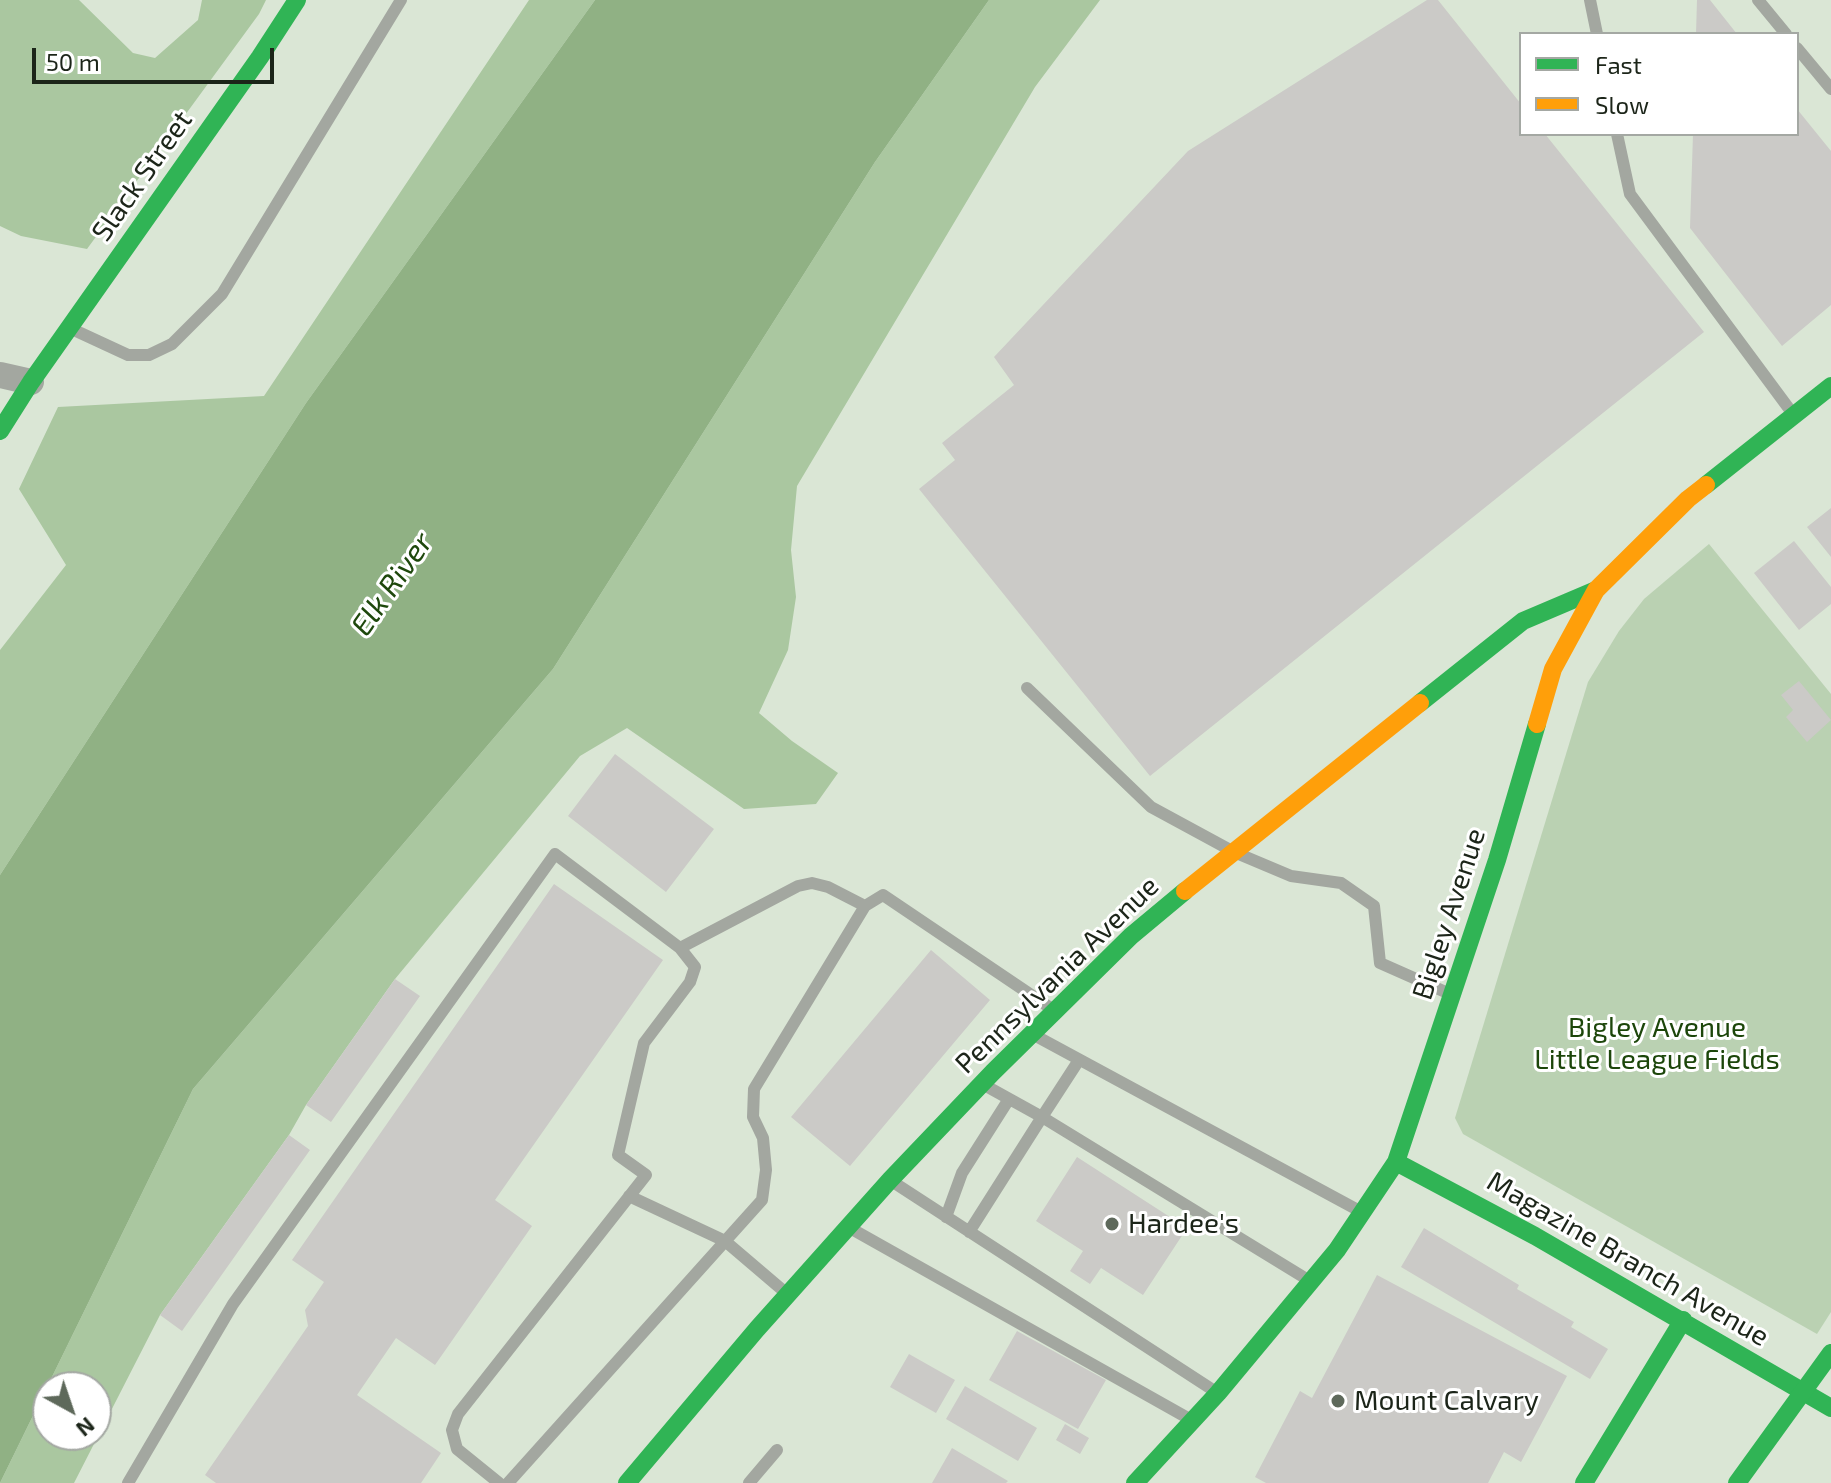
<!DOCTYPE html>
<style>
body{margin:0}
#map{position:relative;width:1831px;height:1483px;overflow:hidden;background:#dae6d5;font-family:"Exo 2",sans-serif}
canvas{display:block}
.legend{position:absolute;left:1519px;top:32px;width:280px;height:104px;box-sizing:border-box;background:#fff;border:2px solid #a4a8a3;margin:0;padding:10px 14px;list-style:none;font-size:24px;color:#1c2519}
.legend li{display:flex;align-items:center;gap:16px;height:40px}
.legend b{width:40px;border:2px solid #a4a8a3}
.north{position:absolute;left:32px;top:1371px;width:80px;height:80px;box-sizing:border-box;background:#fff;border:2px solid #a4a8a3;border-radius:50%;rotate:140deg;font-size:22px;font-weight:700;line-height:32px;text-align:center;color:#1c2519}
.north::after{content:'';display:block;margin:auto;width:28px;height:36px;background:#5e695b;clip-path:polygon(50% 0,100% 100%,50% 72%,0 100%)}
.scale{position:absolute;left:32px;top:48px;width:242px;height:36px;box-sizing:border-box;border:4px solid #1c2519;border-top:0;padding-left:10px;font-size:24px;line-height:28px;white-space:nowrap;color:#1c2519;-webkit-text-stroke:6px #fff;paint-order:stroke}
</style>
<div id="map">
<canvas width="1831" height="1483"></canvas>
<ul class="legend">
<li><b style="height:10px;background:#30b455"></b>Fast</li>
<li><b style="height:10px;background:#ff9f0a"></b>Slow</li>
</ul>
<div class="north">N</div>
<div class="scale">50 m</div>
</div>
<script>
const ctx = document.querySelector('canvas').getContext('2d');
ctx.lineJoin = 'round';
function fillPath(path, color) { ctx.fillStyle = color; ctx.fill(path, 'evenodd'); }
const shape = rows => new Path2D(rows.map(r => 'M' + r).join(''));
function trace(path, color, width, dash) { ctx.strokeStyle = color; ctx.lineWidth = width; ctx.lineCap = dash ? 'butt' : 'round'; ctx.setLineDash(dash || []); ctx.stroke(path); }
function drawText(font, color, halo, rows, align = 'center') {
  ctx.font = font + ' "Exo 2",sans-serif'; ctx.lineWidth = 6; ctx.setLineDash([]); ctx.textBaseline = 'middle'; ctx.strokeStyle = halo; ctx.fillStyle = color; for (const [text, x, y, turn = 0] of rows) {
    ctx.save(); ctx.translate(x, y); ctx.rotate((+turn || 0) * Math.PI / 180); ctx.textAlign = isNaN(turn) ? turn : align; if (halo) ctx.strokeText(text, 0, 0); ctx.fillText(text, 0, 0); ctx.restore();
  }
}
fillPath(shape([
 [1709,544,1831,694,1831,1312,1817,1334,1463,1134,1455,1118,1588,682,1619,631,1644,599]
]), '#bad1b2');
fillPath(shape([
 [0,0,79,0,133,53,155,58,198,20,202,0,266,0,259,14,87,249,21,236,0,226],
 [529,0,595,0,306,403,0,875,0,650,66,565,19,489,58,407,264,396],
 [989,0,1100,0,1035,87,797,486,791,550,796,597,788,650,759,713,792,741,838,773,816,804,744,809,627,728,580,756,395,979,306,1105,289,1135,160,1315,74,1483,0,1483,193,1089,553,669,875,162],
 [48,1387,96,1387,96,1435,48,1435]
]), '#aac7a0');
fillPath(shape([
 [595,0,989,0,875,162,553,669,193,1089,0,1483,0,875,306,403]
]), '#90b184');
fillPath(shape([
 [1427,0,1438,0,1521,104,1521,134,1545,134,1704,332,1150,776,919,489,955,460,942,443,1014,385,994,357,1188,151],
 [1697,0,1710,0,1737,34,1696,34],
 [1797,109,1831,151,1831,305,1782,346,1690,228,1693,134,1797,134],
 [1831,508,1831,557,1807,527],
 [1794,541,1831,587,1831,604,1799,630,1754,573],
 [1799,681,1831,720,1807,742,1786,717,1793,710,1781,695],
 [615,754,714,829,666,892,568,816],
 [554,884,663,960,495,1200,532,1226,435,1365,396,1338,357,1395,441,1453,421,1483,216,1483,205,1475,308,1326,305,1310,324,1282,292,1260],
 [931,950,990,1000,850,1166,791,1117],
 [395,979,420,996,331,1122,306,1105],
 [289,1135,310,1150,182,1331,160,1315],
 [1077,1157,1187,1228,1143,1295,1101,1268,1090,1284,1070,1271,1083,1251,1036,1221],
 [1424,1228,1519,1285,1517,1289,1574,1322,1571,1327,1608,1349,1590,1379,1401,1267],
 [1377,1275,1567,1376,1521,1462,1504,1452,1488,1483,1266,1483,1255,1477,1300,1391,1312,1398],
 [1017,1331,1106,1380,1078,1429,989,1380],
 [909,1354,955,1380,936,1413,890,1387],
 [965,1386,1037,1428,1018,1461,946,1419],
 [1065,1424,1089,1438,1080,1454,1056,1440],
 [952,1448,1008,1481,1006,1483,932,1483]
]), '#cbcac7');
trace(shape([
 [1590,0,1597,34],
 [1758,0,1786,34],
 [1797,48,1831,89],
 [1617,134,1630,194,1790,410],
 [74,330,128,355,149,355,172,344,222,294,401,0],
 [1027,688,1151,807,1234,852,1291,876,1341,883,1374,906,1380,963,1450,994],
 [680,948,798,886,812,883,828,887,865,906],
 [1034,1035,1356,1209],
 [986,1086,1042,1117,1079,1060],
 [893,1182,1213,1390],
 [629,1196,725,1241,786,1293],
 [946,1217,962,1173,1009,1099],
 [850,1228,1186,1417],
 [969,1232,1042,1117,1305,1278],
 [128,1483,233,1304,555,854,680,948,695,967,690,982,644,1043,618,1155,646,1175,458,1414,452,1430,457,1449,499,1483],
 [508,1483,762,1200,766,1170,763,1138,753,1117,754,1089,865,906,883,895,1052,1009],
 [749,1483,777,1450]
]), '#a3a7a0', 12);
trace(shape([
 [0,375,31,382]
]), '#a3a7a0', 26);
trace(shape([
 [0,431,31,382,260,57,297,0],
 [1706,485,1831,386],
 [1420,703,1523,621,1596,590],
 [1396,1162,1535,1236,1831,1408],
 [627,1483,757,1329,890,1180,993,1072,1131,936,1185,891],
 [1135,1483,1218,1393,1337,1250,1396,1162,1497,860,1537,724],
 [1584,1483,1683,1320]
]), '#30b455', 18);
trace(shape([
 [1537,724,1553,669,1596,590,1688,499,1706,485],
 [1185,891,1420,703]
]), '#ff9f0a', 18);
trace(shape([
 [1737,1483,1831,1353]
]), '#30b455', 18);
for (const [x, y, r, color] of [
 [1112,1224,8,"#5e695b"],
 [1338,1401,8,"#5e695b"]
]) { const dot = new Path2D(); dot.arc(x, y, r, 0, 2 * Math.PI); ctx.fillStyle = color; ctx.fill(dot); trace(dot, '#fff', 3); }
drawText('28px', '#1c2519', '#fff', [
 ["Slack Street",142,176,-55],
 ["Bigley Avenue",1449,914,-72],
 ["Pennsylvania Avenue",1057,975,-44],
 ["Magazine Branch Avenue",1628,1259,30]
]);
drawText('28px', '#1c460a', '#fff', [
 ["Bigley Avenue",1657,1028],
 ["Little League Fields",1657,1060]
]);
drawText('28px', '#1c2519', '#fff', [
 ["Hardee's",1128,1224],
 ["Mount Calvary",1354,1401]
], 'left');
drawText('italic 30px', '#1e480c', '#fff', [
 ["Elk River",392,584,-55]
]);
</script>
